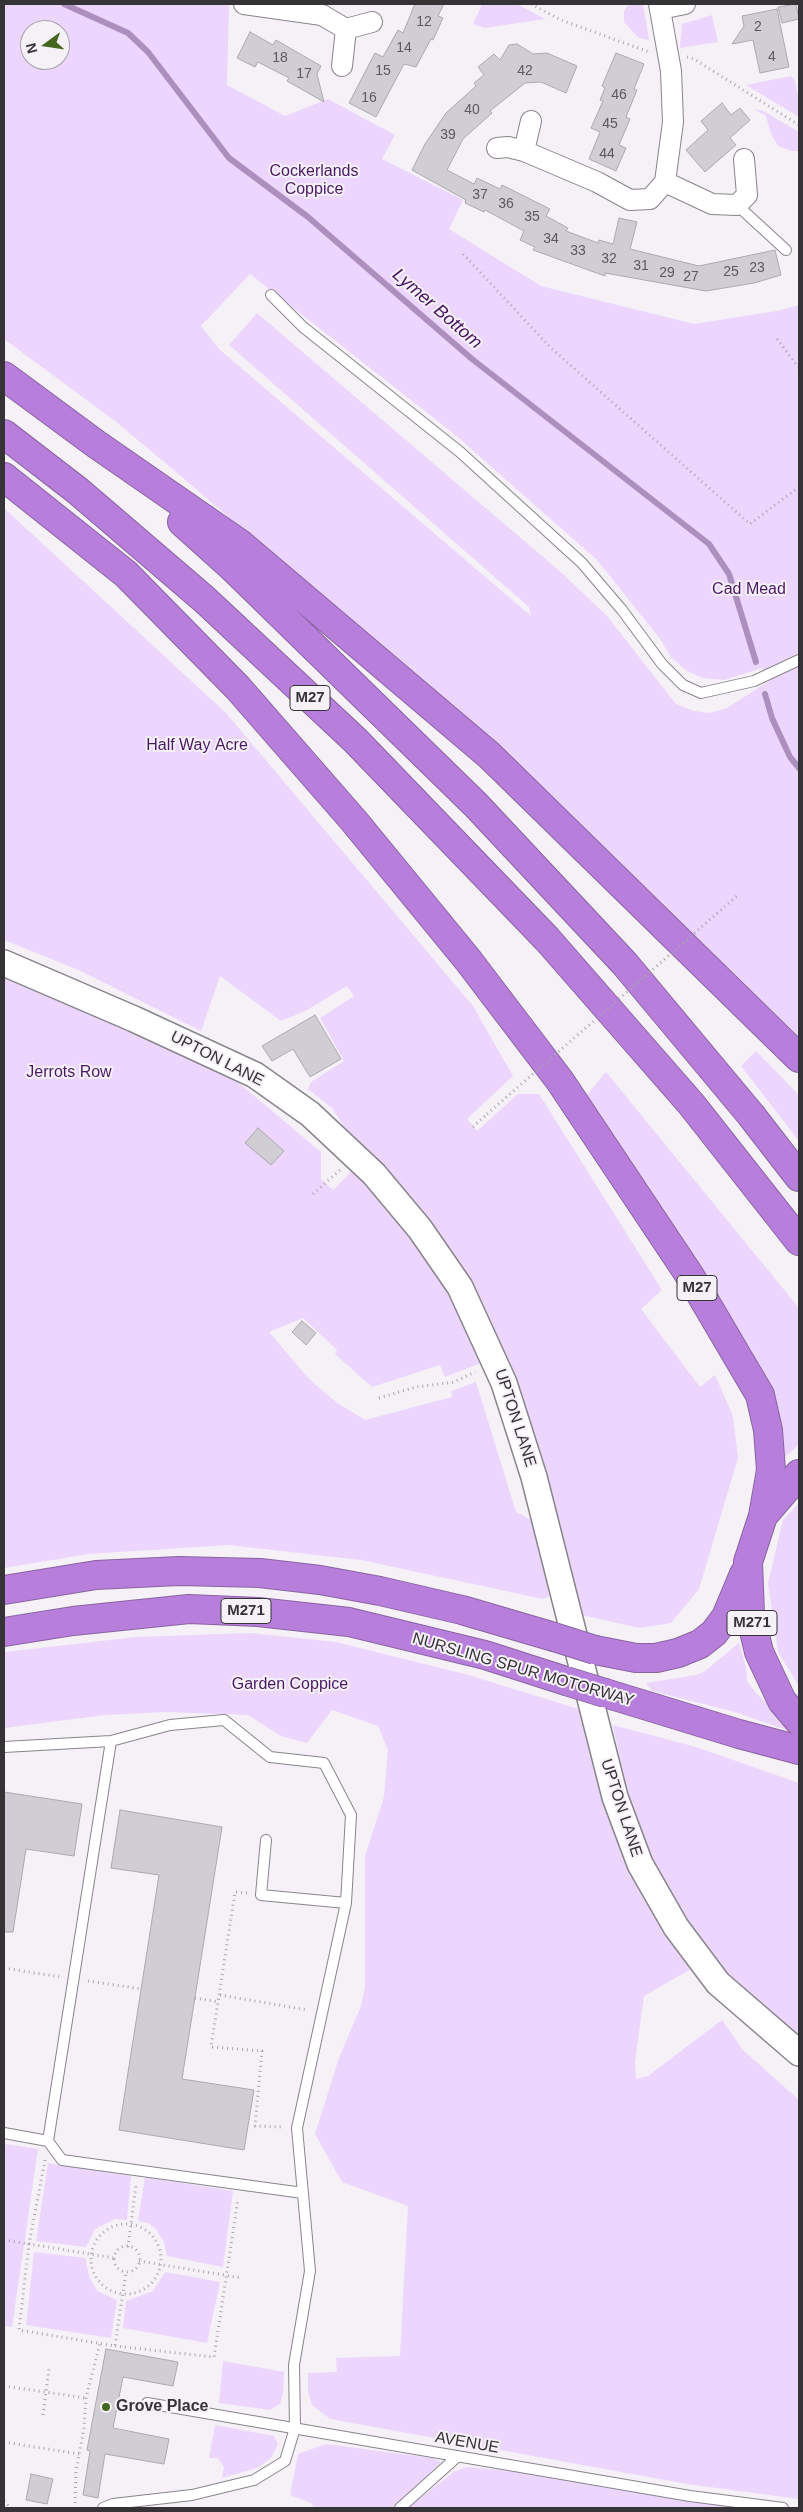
<!DOCTYPE html>
<style>
body{margin:0}
#map{position:relative;width:803px;height:2512px;overflow:hidden;background:#f5f1f7;font-family:Helvetica,sans-serif}
canvas{display:block}
.frame{position:absolute;inset:0;border:5px solid #353336;pointer-events:none}
.north{position:absolute;left:20px;top:20px;width:50px;height:50px;box-sizing:border-box;background:#f5f1f7;border:1px solid #a8a5aa;border-radius:50%;rotate:256deg;font-size:14px;font-weight:700;line-height:20px;text-align:center;color:#353336}
.north::after{content:'';display:block;margin:auto;width:18px;height:22px;background:#44671f;clip-path:polygon(50% 0,100% 100%,50% 72%,0 100%)}
</style>
<div id="map">
<canvas width="803" height="2512"></canvas>
<div class="frame"></div>
<div class="north">N</div>
</div>
<script>
const ctx = document.querySelector('canvas').getContext('2d');
ctx.lineJoin = 'round';
function fillPath(path, color) { ctx.fillStyle = color; ctx.fill(path, 'evenodd'); }
const shape = rows => new Path2D(rows.map(r => 'M' + r).join(''));
function trace(path, color, width, dash) { ctx.strokeStyle = color; ctx.lineWidth = width; ctx.lineCap = dash ? 'butt' : 'round'; ctx.setLineDash(dash || []); ctx.stroke(path); }
function drawText(font, color, halo, rows, align = 'center') {
  ctx.font = font + ' Helvetica,sans-serif'; ctx.lineWidth = 4; ctx.setLineDash([]); ctx.textBaseline = 'middle'; ctx.strokeStyle = halo; ctx.fillStyle = color; for (const [text, x, y, turn = 0] of rows) {
    ctx.save(); ctx.translate(x, y); ctx.rotate((+turn || 0) * Math.PI / 180); ctx.textAlign = isNaN(turn) ? turn : align; if (halo) ctx.strokeText(text, 0, 0); ctx.fillText(text, 0, 0); ctx.restore();
  }
}
fillPath(shape([
 [4,4,229,4,227,85,285,116,328,99,395,135,382,159,463,200,449,229,541,286,694,324,777,311,799,305,799,1037,555,800,182,477,115,421,4,339],
 [30,30,60,30,60,60,30,60],
 [250,274,453,433,597,560,661,640,671,657,687,671,703,678,724,680,762,668,769,681,727,708,710,713,694,711,676,704,607,616,563,574,257,313,229,345,529,607,531,616,219,349,201,326],
 [482,4,517,4,545,19,485,28,473,24],
 [629,4,643,4,649,40,639,38,624,22,624,11],
 [712,15,718,42,680,48,682,24],
 [791,76,795,81,799,102,799,117,746,85],
 [754,109,763,111,799,132,799,151,792,151,778,146,771,134,766,116],
 [4,508,226,713,473,1006,513,1076,467,1119,477,1131,518,1094,539,1094,662,1290,641,1309,700,1387,715,1375,733,1416,738,1458,699,1589,671,1623,639,1628,577,1614,515,1380,474,1286,413,1205,355,1143,332,1108,308,1089,311,1082,344,1061,320,1018,354,996,347,986,305,1011,281,1021,220,976,201,1031,81,971,4,940],
 [4,969,234,1079,321,1152,321,1179,333,1190,355,1168,395,1211,447,1285,486,1361,445,1377,440,1365,372,1387,335,1354,337,1350,303,1318,269,1332,309,1379,336,1402,365,1420,452,1397,451,1391,476,1382,516,1512,537,1523,557,1593,543,1599,361,1560,228,1545,89,1554,4,1568],
 [756,1051,799,1095,799,1141,741,1066],
 [606,1072,799,1308,799,1445,782,1459,752,1351,585,1097],
 [799,1503,799,1686,778,1652,768,1583,783,1520],
 [251,1633,336,1642,465,1674,585,1711,614,1832,646,1894,691,1969,644,1996,635,2062,636,2079,648,2076,722,2020,743,2050,799,2100,799,2499,687,2484,330,2419,312,2405,308,2391,308,2373,337,2372,336,2358,400,2356,408,2206,342,2182,315,2134,339,2058,361,2006,365,1987,365,1856,384,1797,388,1750,378,1726,332,1710,307,1743,281,1736,248,1715,165,1712,105,1715,4,1728,4,1652,136,1637],
 [739,1643,746,1667,747,1681,756,1693,785,1720,792,1732,735,1712,652,1691,646,1683,696,1675,705,1671],
 [613,1725,696,1747,799,1783,799,2046,709,1955,660,1880,629,1806],
 [4,2144,38,2149,12,2327,4,2326],
 [48,2163,131,2176,127,2220,115,2219,95,2229,86,2247,36,2241],
 [145,2177,233,2191,223,2267,167,2256,164,2242,156,2229,148,2223,138,2221],
 [34,2252,85,2258,89,2276,97,2291,117,2300,111,2338,26,2325],
 [165,2272,220,2282,207,2343,123,2328,126,2301,153,2291],
 [223,2361,284,2372,283,2393,280,2404,270,2410,219,2403],
 [215,2425,274,2436,278,2444,271,2458,257,2468,222,2478,224,2467,218,2458,209,2458],
 [326,2444,432,2458,441,2462,407,2495,419,2499,455,2471,468,2467,509,2471,740,2508,314,2508,311,2503,290,2495,298,2454]
]), '#edd6fd');
trace(shape([
 [64,4,128,33,148,52,229,158,308,217,472,359,709,544,729,574,756,662],
 [765,694,772,718,790,757,799,768]
]), '#ac8fbe', 6);
const building = shape([
 [415,4,444,4,438,16,443,18,433,40,431,39,416,67,404,64,376,117,349,103,375,53,383,57,398,30,403,33,415,4],
 [796,4,799,19,782,23,778,7,796,4],
 [777,9,789,67,760,73,753,40,732,44,744,26,742,16,777,9],
 [250,32,273,45,276,40,321,66,317,74,324,102,287,81,289,78,258,62,255,67,237,58,250,32],
 [517,44,533,54,547,53,577,66,566,93,541,82,525,83,490,111,492,113,463,139,447,170,474,184,477,178,500,189,502,185,550,209,546,216,568,228,566,231,598,243,599,240,613,244,619,218,637,222,630,249,699,266,775,250,781,275,754,283,706,291,605,273,605,276,533,250,535,247,520,240,524,231,485,210,484,212,465,203,466,200,412,170,425,144,446,113,476,86,474,83,484,75,478,67,494,54,500,60,509,45,517,44],
 [616,53,644,64,634,89,637,90,626,117,630,119,619,145,626,148,616,171,589,159,600,132,591,128,603,101,600,100,605,88,602,86,616,53],
 [722,103,731,115,740,108,750,120,730,138,736,145,705,172,686,150,708,130,701,121,722,103],
 [315,1015,341,1059,310,1077,293,1049,272,1061,262,1046,315,1015],
 [258,1128,284,1151,271,1165,245,1143,258,1128],
 [302,1321,316,1333,306,1345,292,1332,302,1321],
 [4,1792,82,1804,74,1856,26,1849,13,1932,4,1932,4,1792],
 [120,1810,222,1827,182,2079,254,2090,244,2150,119,2130,159,1875,111,1868,120,1810],
 [106,2349,178,2362,173,2386,123,2377,113,2428,169,2439,164,2464,105,2454,98,2498,83,2495,90,2451,87,2450,106,2349],
 [31,2474,53,2479,47,2504,26,2500,31,2474]
]);
fillPath(building, '#d1cdd4');
trace(building, '#aca8af', 1);
const service = shape([
 [737,205,786,250],
 [271,295,303,327,460,452,582,563,622,610,662,664,683,685,701,693,754,681,799,660],
 [111,1741,48,2141,62,2160,303,2193],
 [4,1747,111,1741,170,1725,224,1720,270,1757,324,1763,351,1815,346,1903,297,2128,310,2271,294,2365,295,2428,285,2461,254,2480,192,2495,113,2504,103,2508],
 [266,1840,261,1895,346,1903],
 [4,2133,48,2141],
 [147,2403,690,2496,783,2508],
 [400,2508,458,2456]
]);
const minor = shape([
 [244,4,322,15,346,29,342,66],
 [660,9,685,4],
 [346,29,372,22],
 [497,148,508,147,524,151,597,182,630,200,650,199,665,182,673,122,671,71,659,4],
 [524,151,531,121],
 [665,182,712,204,737,205,747,195,744,159]
]);
const tertiary = shape([
 [4,963,134,1019,255,1075,310,1114,374,1174,420,1229,460,1287,504,1383,534,1477,615,1797,640,1864,676,1927,718,1983,799,2053]
]);
const motorway = shape([
 [4,376,96,444,239,543,489,755,799,1058],
 [4,434,78,491,204,599,355,740,547,939,692,1105,799,1241],
 [4,477,126,574,238,688,354,821,468,960,560,1081,690,1276,760,1395,768,1430,771,1470,763,1516],
 [182,522,231,566,476,805,625,964,751,1115,799,1177],
 [799,1474,763,1516,748,1562,750,1614,759,1652,782,1701,799,1721],
 [4,1590,96,1575,179,1571,260,1573,320,1580,380,1591,462,1610,554,1637],
 [4,1632,73,1621,189,1609,258,1612,349,1622,485,1655,566,1681],
 [595,1650,636,1658,656,1658,678,1653,700,1644,714,1633,726,1617,744,1574],
 [605,1693,739,1734,799,1750]
]);
trace(service, '#88858b', 12);
trace(minor, '#88858b', 22);
trace(tertiary, '#88858b', 28);
trace(motorway, '#8a64a1', 30);
trace(shape([
 [531,4,561,20,649,52],
 [687,57,694,59,799,125],
 [463,254,551,348,750,524,799,487],
 [777,339,799,368],
 [473,1127,487,1114],
 [313,1194,340,1170],
 [379,1398,416,1387,454,1382,475,1372],
 [247,1893,235,1892,211,2047,262,2051,255,2126,284,2127],
 [4,1968,60,1977],
 [88,1981,142,1989],
 [220,1995,308,2010],
 [195,1998,219,2002],
 [45,2160,29,2244,114,2258],
 '91 2259a35 35 0 1 1 70 0a35 35 0 1 1-70 0Z',
 [4,2240,29,2244,19,2330,115,2346,126,2272],
 '114 2259a13 13 0 1 1 26 0a13 13 0 1 1-26 0Z',
 [128,2247,136,2185],
 [139,2261,242,2278],
 [115,2346,214,2357,238,2199],
 [4,2386,86,2398],
 [43,2415,49,2368],
 [4,2442,79,2454],
 [4,2501,10,2508],
 [75,2508,76,2471,84,2428,86,2398,100,2343]
]), '#a9a6ab', 3, [1, 4]);
trace(service, '#fff', 10);
trace(minor, '#fff', 20);
trace(tertiary, '#fff', 25);
trace(motorway, '#b87edb', 28);
const motorwayBridge = shape([
 [554,1637,595,1650],
 [566,1681,605,1693]
]);
trace(motorwayBridge, '#8a64a1', 30, []);
trace(shape([
 [487,1114,737,896]
]), '#a9a6ab', 3, [1, 4]);
trace(motorwayBridge, '#b87edb', 28);
for (const [x, y, r, color] of [
 [106,2407,5,"#44671f"]
]) { const dot = new Path2D(); dot.arc(x, y, r, 0, 2 * Math.PI); ctx.fillStyle = color; ctx.fill(dot); trace(dot, '#f5f1f7', 2); }
drawText('14px', '#5c5a5e', null, [
 ["12",424,22],
 ["2",758,27],
 ["14",404,48],
 ["4",772,57],
 ["18",280,58],
 ["15",383,71],
 ["42",525,71],
 ["17",304,74],
 ["46",619,95],
 ["16",369,98],
 ["40",472,110],
 ["45",610,124],
 ["39",448,135],
 ["44",607,154],
 ["37",480,195],
 ["36",506,204],
 ["35",532,217],
 ["34",551,239],
 ["33",578,251],
 ["32",609,259],
 ["31",641,266],
 ["23",757,268],
 ["25",731,272],
 ["29",667,273],
 ["27",691,277]
]);
for (const [x, y, w] of [
 [310,698,40],
 [697,1288,40],
 [246,1611,50],
 [752,1623,50]
]) { const box = new Path2D(); box.roundRect(x - w / 2, y - 12.5, w, 25, 4); ctx.fillStyle = '#f5f1f7'; ctx.fill(box); trace(box, '#353336', 1); }
drawText('bold 15px', '#353336', null, [
 ["M27",310,698],
 ["M27",697,1288],
 ["M271",246,1611],
 ["M271",752,1623]
]);
drawText('16px', '#4a1964', '#f5f1f7', [
 ["Cockerlands",314,172],
 ["Coppice",314,190],
 ["Cad Mead",749,590],
 ["Half Way Acre",197,746],
 ["Jerrots Row",69,1073],
 ["Garden Coppice",290,1685]
]);
drawText('16px', '#353336', '#f5f1f7', [
 ["UPTON LANE",217,1059,27],
 ["UPTON LANE",515,1418,72],
 ["NURSLING SPUR MOTORWAY",523,1670,16],
 ["UPTON LANE",621,1808,72],
 ["AVENUE",467,2443,10]
]);
drawText('bold 16px', '#353336', '#f5f1f7', [
 ["Grove Place",116,2407]
], 'left');
drawText('italic 18px', '#46145f', '#f5f1f7', [
 ["Lymer Bottom",437,309,41]
]);
</script>
